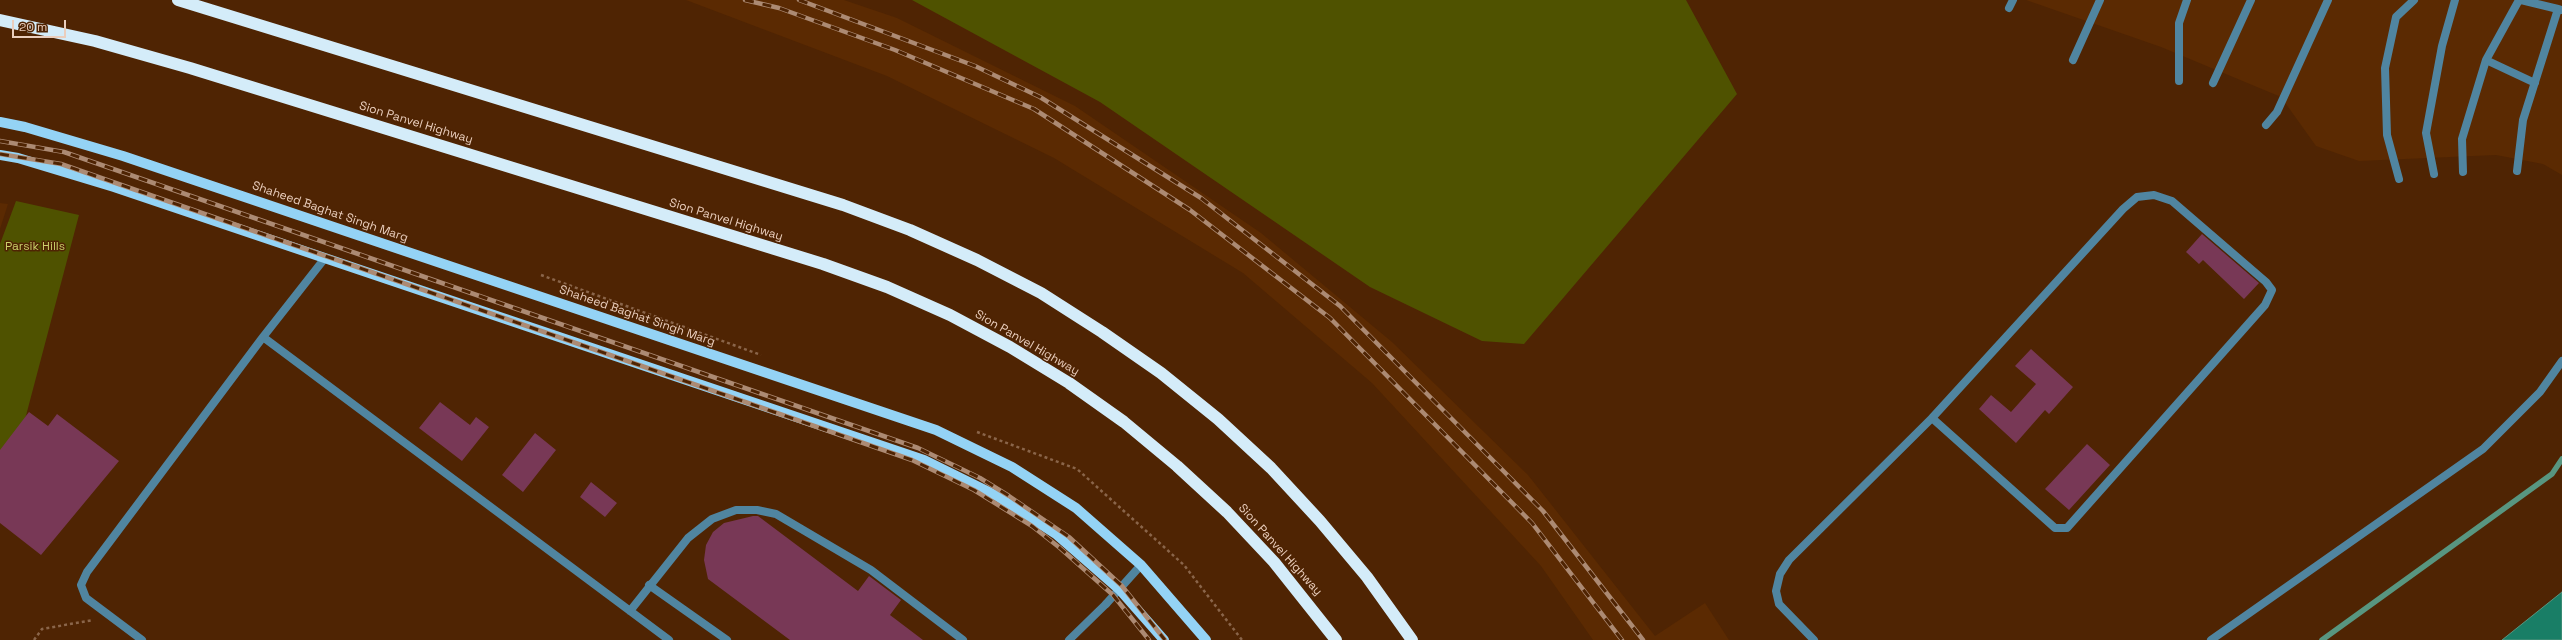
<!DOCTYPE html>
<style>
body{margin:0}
#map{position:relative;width:2562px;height:640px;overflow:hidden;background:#4f2403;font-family:"Space Grotesk",sans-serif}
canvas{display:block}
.scale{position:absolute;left:12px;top:20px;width:54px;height:18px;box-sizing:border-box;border:2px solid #eacebd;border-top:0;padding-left:5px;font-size:12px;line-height:14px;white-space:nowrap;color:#eacebd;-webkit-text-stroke:3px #4f2403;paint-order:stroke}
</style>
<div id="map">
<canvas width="2562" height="640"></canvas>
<div class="scale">20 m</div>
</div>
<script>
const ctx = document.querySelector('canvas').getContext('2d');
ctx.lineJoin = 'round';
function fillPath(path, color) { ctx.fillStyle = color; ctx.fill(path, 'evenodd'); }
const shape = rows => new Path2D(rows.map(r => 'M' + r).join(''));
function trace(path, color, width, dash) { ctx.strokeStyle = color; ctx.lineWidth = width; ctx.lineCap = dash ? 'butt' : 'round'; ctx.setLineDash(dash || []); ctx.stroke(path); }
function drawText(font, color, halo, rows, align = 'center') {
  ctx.font = font + ' "Space Grotesk",sans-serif'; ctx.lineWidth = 3; ctx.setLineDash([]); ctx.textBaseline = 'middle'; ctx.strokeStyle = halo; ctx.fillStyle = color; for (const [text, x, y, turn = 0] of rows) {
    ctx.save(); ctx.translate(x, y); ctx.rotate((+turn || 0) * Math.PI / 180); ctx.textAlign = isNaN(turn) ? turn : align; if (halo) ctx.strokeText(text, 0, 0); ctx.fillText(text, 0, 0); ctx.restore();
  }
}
fillPath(shape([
 [686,0,844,0,897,18,1075,106,1261,233,1392,342,1528,475,1655,636,1705,603,1729,640,1593,640,1541,566,1372,383,1243,273,1054,158,887,76],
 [2026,0,2562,0,2562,175,2543,164,2496,155,2359,161,2316,146,2281,97,2161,47],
 [0,203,8,204,0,229]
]), '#5b2a02');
fillPath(shape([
 [912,0,1686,0,1737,94,1524,344,1482,341,1370,287,1100,102],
 [16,201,79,215,0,514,0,244]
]), '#4f5200');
const water = shape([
 [2562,592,2562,640,2502,640,2562,592]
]);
fillPath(water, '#197e66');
trace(water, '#589680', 1);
trace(shape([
 [2322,640,2552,474,2562,459]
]), '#589680', 5.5);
fillPath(shape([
 [2202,234,2259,283,2244,299,2203,260,2199,264,2186,252],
 [2031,349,2073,387,2049,414,2045,410,2016,443,1979,409,1991,395,2011,412,2036,384,2015,366],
 [440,402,470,425,476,417,489,427,462,461,419,428],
 [29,412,48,426,57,414,119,461,41,555,0,523,0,450],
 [535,433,556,450,523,492,502,475],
 [2087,444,2110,465,2069,510,2045,489],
 [591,482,617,503,605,517,580,497],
 [753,516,758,516,858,591,869,576,901,600,890,615,923,640,790,640,708,579,704,560,706,545,713,532,724,523]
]), '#783856');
trace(shape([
 [541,275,761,355],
 [977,432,1077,469,1184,565,1242,640],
 [34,640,42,629,93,620]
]), '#8a654a', 2.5, [3, 3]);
trace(shape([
 [2521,0,2558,9],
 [2009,8,2013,0],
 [2073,60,2100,0],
 [2486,60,2535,83],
 [2179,81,2179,23,2187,0],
 [2213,83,2251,0],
 [2266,125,2277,112,2328,0],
 [2517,171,2523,120,2558,9,2562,10],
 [2463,172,2462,139,2486,60,2519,0],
 [2434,174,2426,133,2442,46,2455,0],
 [2399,179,2387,135,2385,68,2396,17,2414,0],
 [263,337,669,640],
 [649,585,727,640],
 [630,611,688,538,712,519,736,510,757,510,776,514,871,570,963,640],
 [142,640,86,598,81,585,87,572,263,337,325,258],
 [1069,640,1106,604],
 [1814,640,1779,604,1776,591,1780,574,1789,560,1932,418,2123,209,2137,197,2154,195,2172,201,2266,282,2272,290,2265,305,2067,528,2055,528,1932,418]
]), '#5085a0', 8);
trace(shape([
 [1106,604,1141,565],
 [2211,640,2483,449,2540,392,2562,361]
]), '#5085a0', 8);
trace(shape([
 [0,122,25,127,123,156,936,430,1012,467,1076,508,1141,565,1206,640],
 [0,155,18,158,114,187,924,460,997,496,1056,534,1120,590,1164,640]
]), '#94d3f5', 10);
trace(shape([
 [178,0,843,205,910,230,977,260,1041,293,1102,332,1161,373,1218,419,1271,468,1320,521,1367,577,1412,640],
 [0,20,95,41,190,68,823,264,887,287,950,315,1010,347,1069,383,1124,422,1177,466,1227,512,1274,562,1336,640]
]), '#d4ecf9', 12);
const rail = shape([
 [745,0,779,8,895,50,1034,109,1190,210,1330,318,1532,523,1622,640],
 [799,0,975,66,1040,97,1201,198,1340,306,1543,511,1643,640],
 [0,141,64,152,918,448,980,478,1009,496,1069,537,1122,586,1165,640],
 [0,154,61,164,912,460,974,490,1032,526,1060,548,1113,595,1149,640]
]);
trace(rail, '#ac8a73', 4.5);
trace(rail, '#4f2403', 3, [9]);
drawText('12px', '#eacebd', '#4f2403', [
 ["Sion Panvel Highway",416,123,17],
 ["Shaheed Baghat Singh Marg",330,212,19],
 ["Sion Panvel Highway",726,220,17],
 ["Shaheed Baghat Singh Marg",637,316,19],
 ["Sion Panvel Highway",1027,343,30],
 ["Sion Panvel Highway",1280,550,48]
]);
drawText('12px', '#cad16b', '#4f2403', [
 ["Parsik Hills",35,247]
]);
</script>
